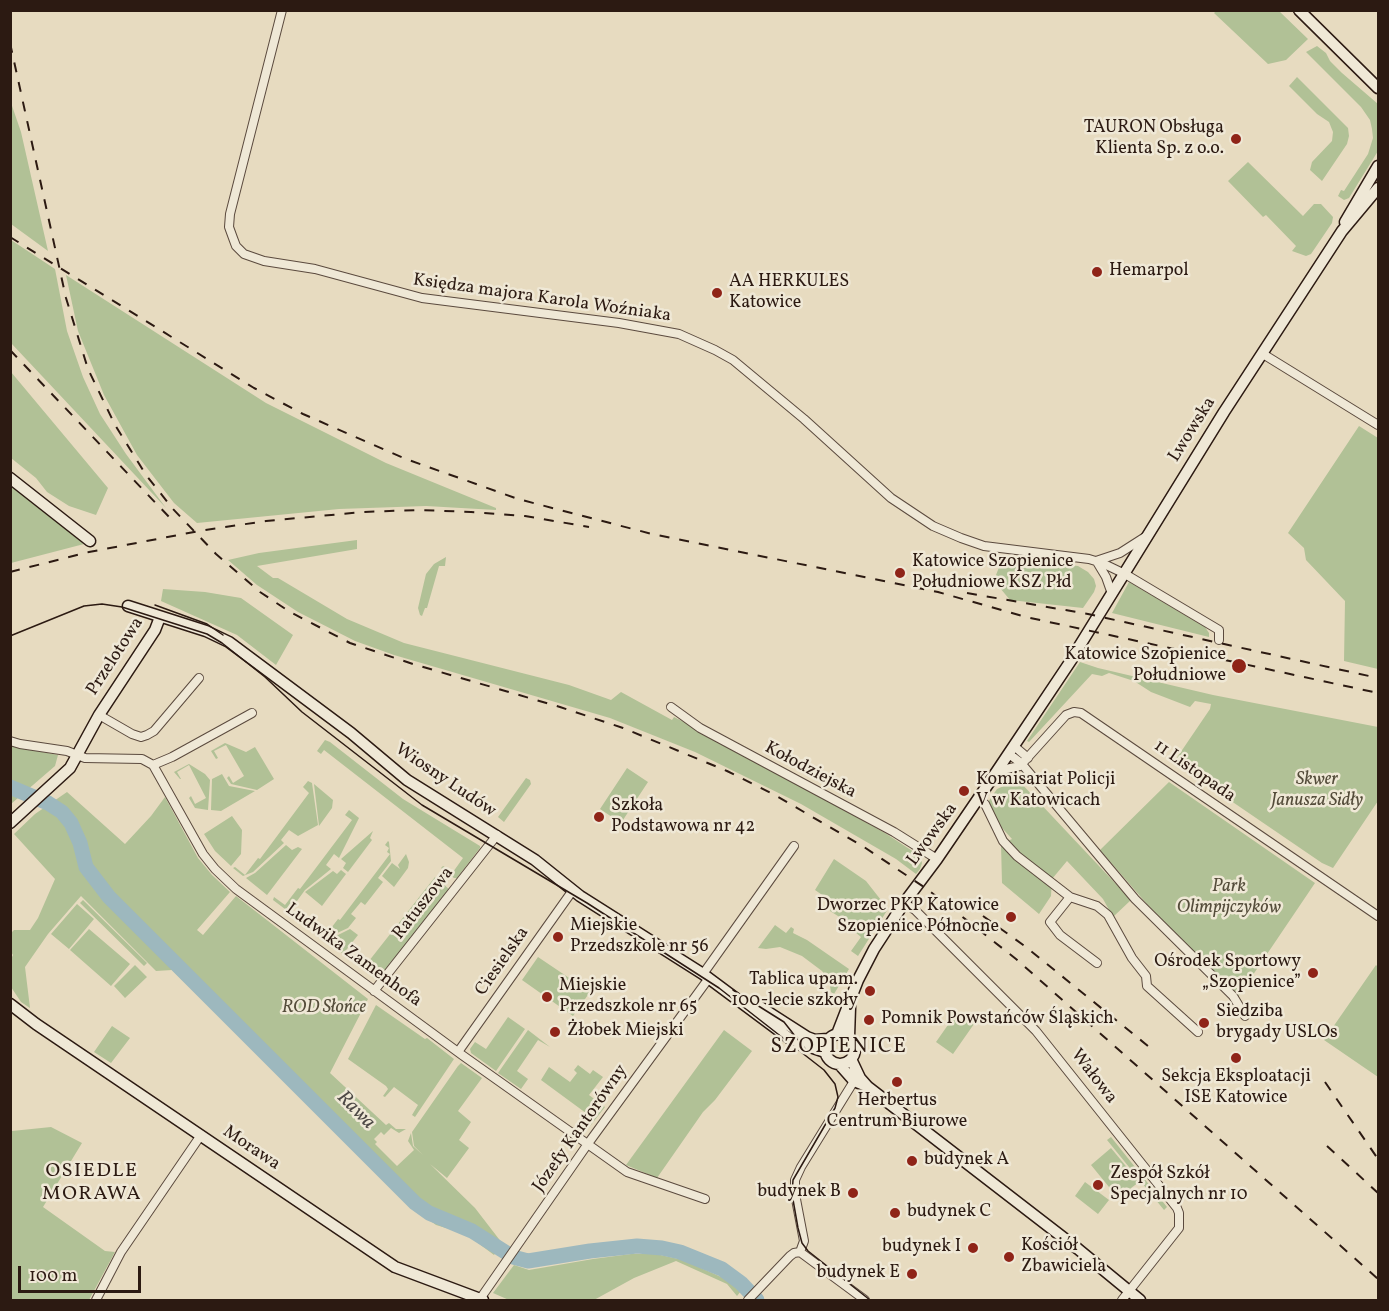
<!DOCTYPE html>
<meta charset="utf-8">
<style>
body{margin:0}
#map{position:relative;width:1389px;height:1311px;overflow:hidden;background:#e7dbc0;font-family:Vollkorn,serif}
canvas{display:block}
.frame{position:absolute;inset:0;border:12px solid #2c1a12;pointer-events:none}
.scale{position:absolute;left:18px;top:1266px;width:123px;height:27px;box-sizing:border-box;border:3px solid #2c1a12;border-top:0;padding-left:8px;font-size:18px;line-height:21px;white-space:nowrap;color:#2c1a12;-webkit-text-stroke:4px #efe8d6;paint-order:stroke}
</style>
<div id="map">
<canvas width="1389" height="1311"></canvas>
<div class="frame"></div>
<div class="scale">100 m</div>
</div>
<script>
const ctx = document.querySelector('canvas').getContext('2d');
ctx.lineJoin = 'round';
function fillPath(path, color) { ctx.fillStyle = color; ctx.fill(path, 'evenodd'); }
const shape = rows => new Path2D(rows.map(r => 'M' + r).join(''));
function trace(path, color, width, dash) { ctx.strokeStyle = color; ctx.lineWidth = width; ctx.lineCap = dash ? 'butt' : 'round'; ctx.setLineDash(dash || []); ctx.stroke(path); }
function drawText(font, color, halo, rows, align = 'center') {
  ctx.font = font + ' Vollkorn,serif'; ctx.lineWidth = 5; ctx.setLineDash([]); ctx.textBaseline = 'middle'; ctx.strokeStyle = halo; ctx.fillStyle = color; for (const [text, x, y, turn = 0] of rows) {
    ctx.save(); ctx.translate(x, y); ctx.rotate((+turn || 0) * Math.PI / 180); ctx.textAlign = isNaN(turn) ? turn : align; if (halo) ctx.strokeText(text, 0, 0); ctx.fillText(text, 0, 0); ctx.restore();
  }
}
fillPath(shape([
 [1217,10,1279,11,1308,39,1286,60,1268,64,1214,13],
 [1317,46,1326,53,1330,61,1342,73,1378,104,1378,151,1349,198,1344,200,1338,196,1341,190,1344,191,1368,154,1373,138,1372,129,1370,120,1361,107,1306,52],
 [1297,77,1348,128,1349,136,1347,144,1322,181,1310,170,1312,162,1332,141,1333,132,1329,122,1317,114,1289,86],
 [10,100,21,132,48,251,11,224],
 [1248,162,1303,216,1314,204,1321,204,1333,217,1332,223,1311,254,1306,256,1292,251,1296,246,1266,215,1263,217,1228,181],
 [11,240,55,269,67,331,83,377,100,414,126,454,166,508,11,343],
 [66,275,266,403,386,463,496,508,496,510,426,506,339,509,197,523,174,503,137,455,104,395,78,331],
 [11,372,108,488,96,515,69,506,47,492,36,478,11,458],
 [1359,426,1378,438,1378,669,1344,661,1345,601,1306,560,1304,548,1288,533],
 [11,486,84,544,11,563],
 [357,540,357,549,257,566,273,578,278,578,347,619,404,643,569,685,611,700,621,692,672,720,674,717,686,723,885,833,920,856,922,863,920,869,916,874,896,859,801,804,695,752,610,718,394,655,355,641,298,612,257,585,228,560,259,553],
 [446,557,445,566,439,566,427,608,425,608,422,616,420,615,418,608,426,574,434,564],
 [1003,557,1078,566,1088,572,1094,579,1096,586,1094,592,1083,608,1010,600,1000,588,996,575],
 [1129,582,1205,627,1209,633,1209,637,1112,613],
 [163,589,205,592,241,598,293,635,276,665,237,635,161,601],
 [1080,662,1098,668,1213,695,1378,727,1378,801,1333,868,1322,863,1174,762,1210,709,1211,704,1195,701,1190,707,1151,692,1134,681,1109,673,1102,676,1092,674,1029,742,1027,741],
 [325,740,330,742,403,799,480,846,480,848,457,878,454,878,441,868,443,866,453,872,463,858,324,750,321,754,317,751],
 [225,743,246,752,255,747,274,779,257,790,231,784,227,778,229,776,233,783,244,776,226,745,214,751,218,758,216,759,211,751],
 [11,746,58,755,55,766,11,804],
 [189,764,205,774,210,780,208,810,195,808,189,798,191,796,195,804,206,798,189,765,177,772,181,779,180,779,174,772],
 [627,768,648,782,621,823,600,809],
 [222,774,229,786,255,791,221,811,211,810,212,779],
 [526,778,530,780,531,784,504,822,498,817],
 [308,781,312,783,318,825,298,836,289,830,281,840,284,843,253,872,243,876,233,868,235,867,245,875,258,858,260,859,309,793,303,787],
 [1015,781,1020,782,1131,900,1113,917,1103,899,1067,861,1052,879,1051,896,1039,914,1002,883,1001,844,1012,839,984,808,997,789],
 [1169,782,1315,883,1238,997,1146,903,1100,850],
 [314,784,333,800,332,808,319,826],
 [67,792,125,844,151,816,165,797,198,858,212,875,230,892,197,930,203,935,236,896,368,999,330,1073,386,1125,389,1123,396,1129,406,1129,399,1133,391,1128,384,1135,381,1132,374,1139,377,1142,375,1144,397,1166,414,1150,408,1141,411,1133,413,1146,423,1155,414,1146,412,1132,458,1066,461,1063,482,1078,458,1111,471,1122,459,1140,469,1148,447,1178,430,1164,475,1208,502,1243,494,1255,466,1234,436,1225,417,1211,172,970,156,971,81,896,48,934,25,967,30,1008,21,1002,11,987,11,959,13,955,11,952,11,933,14,930,30,930,38,918,55,879,14,834,35,814],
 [349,810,359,818,339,858,334,854,326,865,331,869,305,890,289,912,273,900,274,897,285,905,298,888,300,889,352,820,345,815],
 [232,816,242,830,241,854,231,866,215,851,204,834],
 [373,831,370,838,372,840,348,872,343,868,346,863,341,859],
 [388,841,389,842,391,861,378,878,383,882,365,905,361,902,351,914,356,918,348,928,324,939,313,930,314,928,325,936,338,919,340,920,390,854,387,852,389,848,385,845],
 [286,845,292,850,298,847,302,849,267,895,246,878,255,873],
 [406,854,409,862,408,868,394,887,382,876,392,863,400,869,398,865],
 [834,859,866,881,888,909,858,956,851,951,861,937,855,932,857,928,830,911,834,903,815,890],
 [341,870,346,874,322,906,305,892,333,871,337,874],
 [435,877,450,890,378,978,374,978,352,961,354,958,365,966],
 [83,900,147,963,144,966,80,903],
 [77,904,94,919,69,949,51,934],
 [775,925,786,933,791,927,794,929,793,933,807,940,849,969,834,994,831,992,829,980,822,971,802,956,780,947,766,949,758,948],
 [89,929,130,964,111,986,70,950],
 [350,929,358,935,343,954,326,941],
 [538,957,590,992,573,1016,522,980],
 [135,965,147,977,125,998,114,986],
 [1376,965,1378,967,1378,1077,1324,1040],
 [376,1005,425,1039,427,1038,454,1059,415,1117,412,1115,418,1105,394,1087,385,1097,383,1096,388,1089,386,1086,348,1059],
 [957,1012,974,1024,953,1054,936,1042],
 [508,1017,525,1029,496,1071,471,1053,470,1049,475,1042,486,1049],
 [112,1026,130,1038,111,1063,94,1052],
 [528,1030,550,1047,538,1040,517,1071,528,1079,521,1089,498,1073],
 [724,1030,752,1051,715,1100,703,1112,657,1178,626,1165],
 [578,1065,590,1074,593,1070,603,1077,589,1095,605,1107,584,1134,579,1131,590,1116,541,1080,549,1067,570,1082,577,1073,574,1070],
 [51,1127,82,1143,43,1207,105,1251,115,1252,89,1300,11,1300,11,1135,12,1131],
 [1111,1137,1167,1207,1164,1210,1107,1140],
 [1111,1148,1139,1182,1118,1198,1091,1165],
 [1085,1182,1109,1200,1098,1214,1075,1196],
 [631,1254,656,1254,683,1260,728,1280,741,1291,737,1296,727,1284,676,1261,634,1278,594,1300,509,1300,493,1293,514,1265,529,1270,593,1259]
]), '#b1c196');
trace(shape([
 [10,787,48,803,62,812,71,823,80,843,86,867,109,897,415,1203,429,1213,472,1231,513,1257,528,1261,590,1251,637,1246,662,1248,680,1252,722,1269,741,1283,757,1300]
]), '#9db8be', 15);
const street = shape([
 [282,10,230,214,229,227,233,238,236,246,244,254,264,261,315,269,422,298,619,323,679,334,715,350,733,360,804,419,891,498,933,526,961,538,984,546,1089,559,1102,563,1125,574,1219,630,1219,640],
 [1263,354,1378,425],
 [1096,561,1120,553,1145,537],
 [1097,562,1106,577,1112,594],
 [671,707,700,728,894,832,937,859],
 [99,715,132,734,141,737,147,735,154,731,199,678],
 [10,741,20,744,67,751,85,758,142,759,153,765,203,854,215,869,236,889,462,1055,627,1172,705,1199],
 [1014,746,1028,758],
 [1009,754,1021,763,1135,899,1233,996,1245,1016],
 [153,765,172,757,252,713],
 [997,771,1020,766,1066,715,1074,712,1081,713,1378,916],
 [978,800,985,804,1003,841,1017,856,1070,897,1097,906,1108,915,1132,958,1146,976,1147,986,1198,1032],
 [1070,897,1050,922,1060,935,1097,963],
 [904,903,915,910,1036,1031,1177,1208,1179,1213,1179,1228,1122,1300],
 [703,974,794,846],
 [374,991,497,835],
 [458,1052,573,890],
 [800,1252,804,1241,795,1194,795,1180,801,1167,854,1081],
 [800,1252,865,1300],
 [480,1299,587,1145,709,978],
 [96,1300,121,1252,201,1135],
 [748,1300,790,1256,794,1253,800,1252]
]);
const secondary = shape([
 [1299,10,1378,88],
 [1345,222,1378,166],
 [10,478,90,541],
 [128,606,206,631,229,642,351,733,407,780,535,860,580,896,703,974,793,1041,825,1052],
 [1077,650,1224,412,1342,231,1378,188],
 [10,823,70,768,99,715,155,630,160,617],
 [754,1003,807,1037,815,1040,828,1039],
 [10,1004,36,1024,395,1267,483,1300],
 '825 1049a15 15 0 1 1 30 0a15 15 0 1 1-30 0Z',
 [837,1034,858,980,874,949,904,903,937,859,997,771,1072,659],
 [849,1037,850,1007],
 [851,1059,860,1078,868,1087,1078,1249,1140,1300],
 [839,1064,854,1081,866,1086]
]);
trace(street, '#5b4a3e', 10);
trace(secondary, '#2c1a12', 13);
trace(street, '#efe8d6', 8);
trace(secondary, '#efe8d6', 10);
trace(shape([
 [155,605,207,624,223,635],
 [10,636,84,606,102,604,122,607,207,634,222,643,265,677,302,712,422,805,587,903,719,988,824,1070,835,1084,838,1097,835,1108,793,1180,792,1194,798,1228,802,1243,808,1251,870,1300],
 [733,990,784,1022,806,1050]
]), '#2c1a12', 1.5);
trace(shape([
 [10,43,66,298,88,369,115,425,146,475,173,509,216,554,260,592,290,612,350,643,413,664,560,707,623,728,727,771,773,794,864,847,927,889,1016,959,1378,1279],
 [10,237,254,388,303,414,406,459,518,499,652,534,938,592,1026,617,1378,693],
 [10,350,170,518],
 [10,572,89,552,199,531,266,521,363,512,418,510,471,512,525,516,589,527],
 [967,593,1088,614,1378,678],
 [983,916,1026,947,1148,1046],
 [1325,1082,1378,1159],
 [1327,1146,1378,1193]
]), '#2c1a12', 2, [10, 10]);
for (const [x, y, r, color] of [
 [1236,139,6,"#8f2418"],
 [1097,272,6,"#8f2418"],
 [717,293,6,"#8f2418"],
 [900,573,6,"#8f2418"],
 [1239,666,8,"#8f2418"],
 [964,791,6,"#8f2418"],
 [599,817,6,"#8f2418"],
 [1011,917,6,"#8f2418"],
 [558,937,6,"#8f2418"],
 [1313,973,6,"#8f2418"],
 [870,991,6,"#8f2418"],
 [547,997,6,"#8f2418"],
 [869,1020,6,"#8f2418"],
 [1204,1023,6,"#8f2418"],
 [555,1032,6,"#8f2418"],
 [1236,1058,6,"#8f2418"],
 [897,1082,6,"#8f2418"],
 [912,1161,6,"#8f2418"],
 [1098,1185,6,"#8f2418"],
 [853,1193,6,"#8f2418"],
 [895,1213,6,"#8f2418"],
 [973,1248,6,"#8f2418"],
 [1009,1257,6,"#8f2418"],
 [912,1274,6,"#8f2418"]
]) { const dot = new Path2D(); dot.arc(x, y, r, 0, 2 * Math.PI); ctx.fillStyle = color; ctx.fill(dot); trace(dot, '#efe8d6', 2); }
drawText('18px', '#2c1a12', '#efe8d6', [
 ["TAURON Obsługa",1224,129,"right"],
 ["Klienta Sp. z o.o.",1224,150,"right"],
 ["Hemarpol",1109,272],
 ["AA HERKULES",729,283],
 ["Katowice",729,304],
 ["Katowice Szopienice",912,563],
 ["Południowe KSZ Płd",912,584],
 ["Katowice Szopienice",1226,656,"right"],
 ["Południowe",1226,677,"right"],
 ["Komisariat Policji",976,781],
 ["V w Katowicach",976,802],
 ["Szkoła",611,807],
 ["Podstawowa nr 42",611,828],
 ["Dworzec PKP Katowice",999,907,"right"],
 ["Szopienice Północne",999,928,"right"],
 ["Miejskie",570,927],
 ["Przedszkole nr 56",570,948],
 ["Ośrodek Sportowy",1301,963,"right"],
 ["„Szopienice”",1301,984,"right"],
 ["Tablica upam.",858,981,"right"],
 ["100-lecie szkoły",858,1002,"right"],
 ["Miejskie",559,987],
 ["Przedszkole nr 65",559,1008],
 ["Siedziba",1216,1013],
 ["brygady USLOs",1216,1034],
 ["Pomnik Powstańców Śląskich",881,1020],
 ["Żłobek Miejski",567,1032],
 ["Sekcja Eksploatacji",1236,1078,"center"],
 ["ISE Katowice",1236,1099,"center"],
 ["Herbertus",897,1102,"center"],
 ["Centrum Biurowe",897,1123,"center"],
 ["budynek A",924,1161],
 ["Zespół Szkół",1110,1175],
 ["Specjalnych nr 10",1110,1196],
 ["budynek B",841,1193,"right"],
 ["budynek C",907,1213],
 ["Kościół",1021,1247],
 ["Zbawiciela",1021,1268],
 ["budynek I",961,1248,"right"],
 ["budynek E",900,1274,"right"]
], 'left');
drawText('18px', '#2c1a12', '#efe8d6', [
 ["Księdza majora Karola Woźniaka",542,299,8],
 ["Lwowska",1193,430,-58],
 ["Przelotowa",116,657,-57],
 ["Kołodziejska",810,771,28],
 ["11 Listopada",1194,772,35],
 ["Wiosny Ludów",445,781,34],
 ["Lwowska",933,835,-54],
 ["Ratuszowa",424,904,-52],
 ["Ludwika Zamenhofa",353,956,36],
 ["Ciesielska",503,962,-55],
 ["Wałowa",1093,1077,52],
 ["Józefy Kantorówny",581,1129,-55],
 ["Morawa",251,1149,34]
]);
drawText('italic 18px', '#544c3a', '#efe8d6', [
 ["Skwer",1317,781],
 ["Janusza Sidły",1317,802],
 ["Park",1229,888],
 ["Olimpijczyków",1229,909],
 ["ROD Słońce",324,1009]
]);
drawText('italic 20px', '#4e4946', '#efe8d6', [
 ["Rawa",355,1111,45]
]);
ctx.letterSpacing = '1.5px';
drawText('20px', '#2c1a12', '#efe8d6', [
 ["OSIEDLE",92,1172],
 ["MORAWA",92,1195]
]);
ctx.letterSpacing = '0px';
ctx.letterSpacing = '1.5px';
drawText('21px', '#2c1a12', '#efe8d6', [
 ["SZOPIENICE",839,1048]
]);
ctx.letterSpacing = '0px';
</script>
